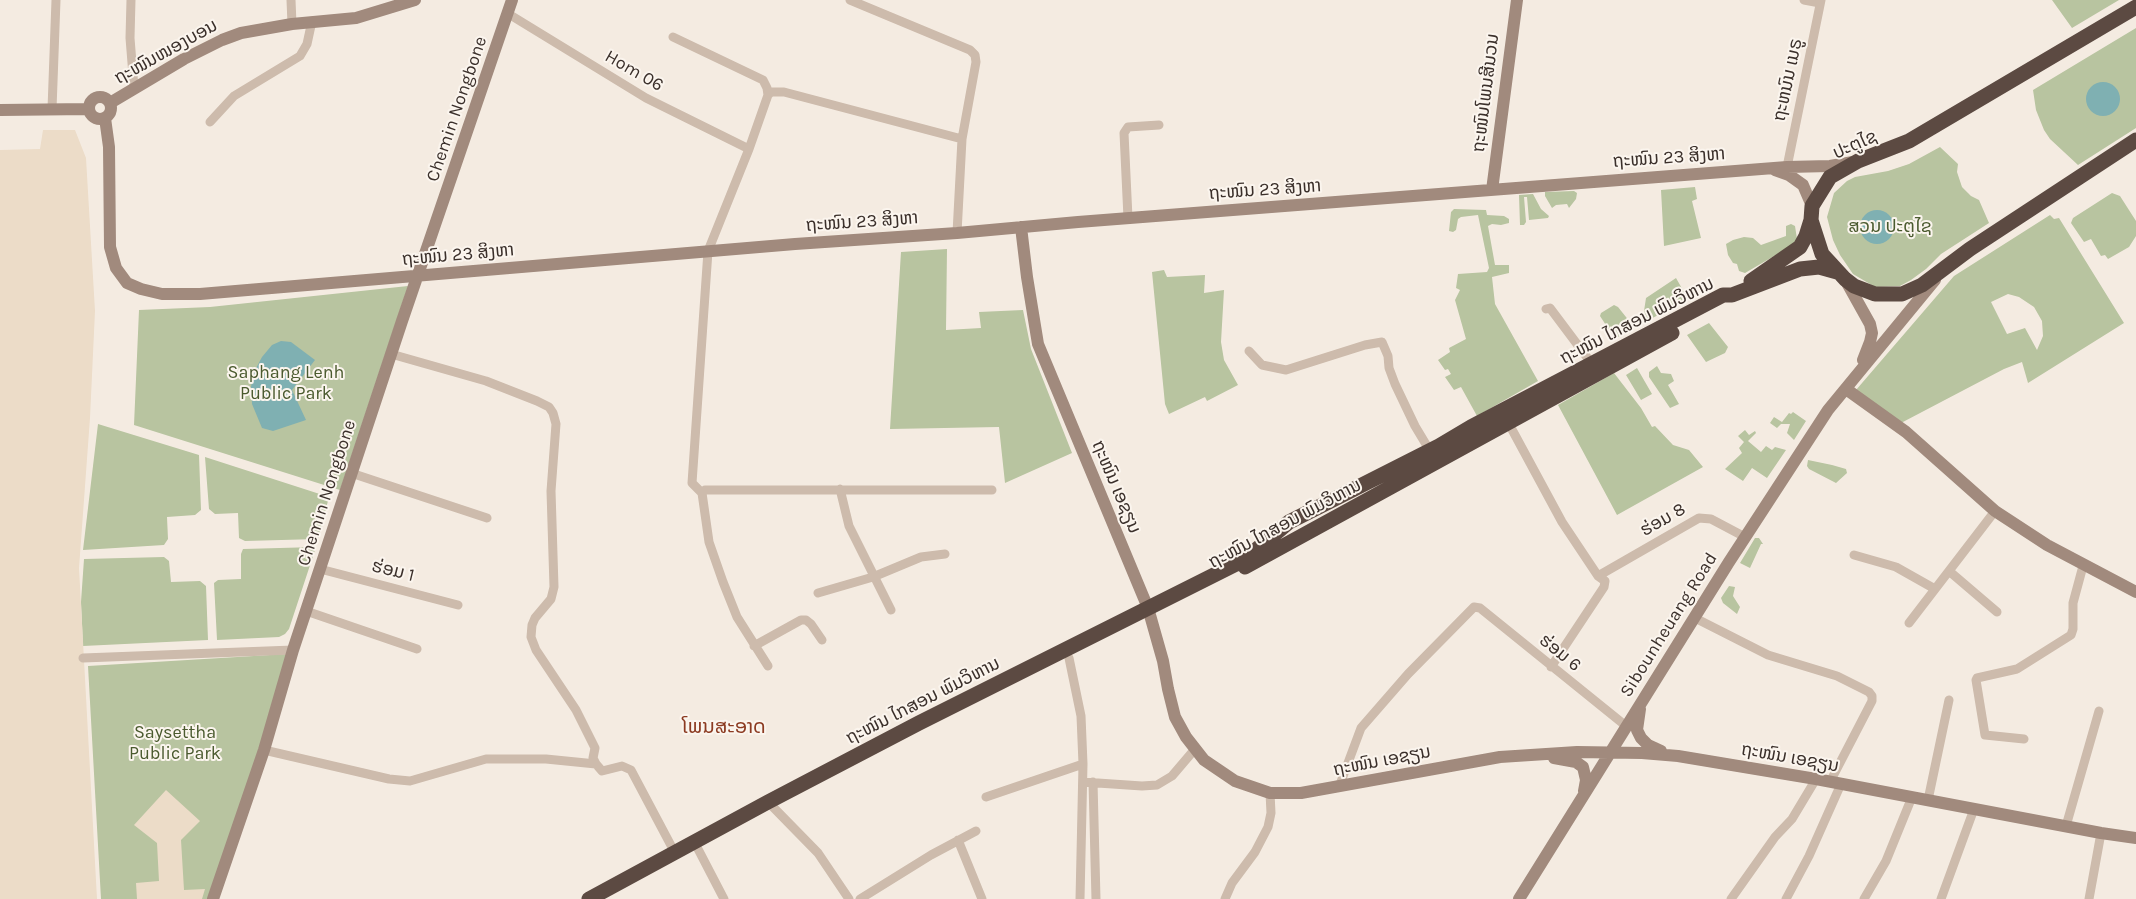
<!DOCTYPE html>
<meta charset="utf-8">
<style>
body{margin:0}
canvas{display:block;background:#f4ebe1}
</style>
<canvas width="2136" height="899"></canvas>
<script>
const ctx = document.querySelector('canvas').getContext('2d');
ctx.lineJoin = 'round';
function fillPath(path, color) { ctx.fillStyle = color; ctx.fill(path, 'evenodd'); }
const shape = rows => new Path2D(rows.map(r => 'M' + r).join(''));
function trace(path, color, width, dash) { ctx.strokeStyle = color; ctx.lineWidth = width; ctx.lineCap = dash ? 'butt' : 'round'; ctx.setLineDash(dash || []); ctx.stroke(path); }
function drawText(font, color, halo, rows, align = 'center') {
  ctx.font = font + ' Karla,"Noto Sans Lao",sans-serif'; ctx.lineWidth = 4; ctx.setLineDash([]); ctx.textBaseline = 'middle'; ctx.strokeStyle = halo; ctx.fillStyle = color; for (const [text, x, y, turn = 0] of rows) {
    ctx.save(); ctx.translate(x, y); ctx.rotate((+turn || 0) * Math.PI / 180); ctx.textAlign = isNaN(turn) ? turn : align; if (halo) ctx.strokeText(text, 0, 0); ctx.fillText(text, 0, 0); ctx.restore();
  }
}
fillPath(shape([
 [2052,0,2119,0,2072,28],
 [2136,28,2136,128,2078,165,2050,139,2044,130,2036,110,2033,90],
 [1940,147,1958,164,1957,172,1962,187,1971,196,1979,200,1989,223,1941,254,1926,269,1911,280,1900,286,1875,287,1853,274,1840,255,1833,240,1827,217,1834,193,1847,181,1855,177,1888,171,1909,164],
 [1695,187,1697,199,1692,201,1701,238,1664,246,1661,190],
 [1574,191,1577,193,1576,199,1569,208,1567,204,1556,205,1552,208,1545,196,1545,192],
 [2112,193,2120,196,2136,221,2136,236,2129,247,2108,259,2105,255,2101,256,2091,239,2084,242,2071,223,2073,218],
 [1533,194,1541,209,1549,216,1548,218,1529,220,1527,197,1524,197,1526,222,1524,225,1520,225,1519,195],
 [1454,209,1486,210,1487,215,1504,216,1509,219,1509,223,1501,225,1492,224,1488,226,1495,265,1509,265,1509,273,1492,277,1495,304,1538,381,1477,416,1461,387,1454,390,1445,377,1451,374,1448,369,1445,370,1438,360,1450,352,1449,348,1466,339,1455,300,1460,290,1456,288,1458,274,1487,272,1489,268,1478,215,1461,217,1458,219,1456,230,1453,232,1449,231,1451,212],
 [2050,215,2054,219,2059,218,2124,323,2028,383,2022,362,2004,369,1901,423,1856,390,1954,276],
 [2008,294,2019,297,2034,307,2042,321,2043,336,2037,350,2025,328,2007,334,1991,302],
 [1791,224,1795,226,1797,239,1793,245,1745,273,1739,271,1737,264,1733,263,1728,255,1726,244,1733,240,1744,237,1753,238,1761,245,1786,236,1786,226],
 [947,249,946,330,981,328,979,312,1023,310,1031,349,1072,453,1005,483,999,427,890,429,901,252],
 [1164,270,1167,277,1205,275,1204,293,1224,290,1221,342,1224,360,1238,385,1207,401,1205,397,1169,414,1165,404,1152,272],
 [1676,278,1688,299,1647,321,1644,311,1646,298],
 [408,286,340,490,134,425,139,310,210,307],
 [1614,305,1618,307,1634,327,1615,339,1600,316,1601,313],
 [1709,323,1728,347,1725,353,1706,362,1687,335],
 [1657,366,1661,373,1671,374,1674,381,1668,385,1679,404,1670,408,1649,377,1649,372],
 [1637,368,1652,394,1641,400,1626,375],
 [1614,373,1641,408,1652,427,1655,426,1673,445,1689,450,1703,467,1617,515,1558,405],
 [1793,412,1806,421,1794,440,1787,433,1790,424,1781,424,1777,428,1770,423,1774,417,1782,422,1789,413,1791,414],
 [98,424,199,455,201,510,195,515,167,517,168,539,164,545,83,550],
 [1745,430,1749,435,1755,431,1756,433,1748,441,1761,452,1766,446,1772,450,1775,447,1786,450,1767,478,1752,468,1743,481,1725,469,1742,453,1739,448,1744,442,1738,436],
 [205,457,329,497,318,539,245,541,239,538,238,513,215,514,209,509],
 [1808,460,1832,465,1846,469,1847,473,1836,483,1809,469,1807,466],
 [1755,538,1759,538,1763,544,1761,544,1750,568,1740,563],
 [316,547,289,629,285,634,279,637,217,640,214,583,218,580,241,579,241,554,243,549],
 [164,557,169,561,171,582,200,581,206,586,208,640,83,646,81,602,84,559],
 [1729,586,1735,587,1733,596,1740,607,1737,614,1723,603,1721,598],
 [287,654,259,752,208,899,101,899,88,666]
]), '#b8c4a0');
fillPath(shape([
 [43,130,75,130,86,158,95,311,90,418,79,568,97,899,0,899,0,150,40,149],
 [166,790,200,821,181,840,184,890,205,889,202,899,137,899,136,883,159,881,157,843,134,825]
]), '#ecdcc8');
fillPath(shape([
 '2086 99a17 17 0 1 1 34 0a17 17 0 1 1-34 0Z',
 '1860 227a17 17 0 1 1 34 0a17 17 0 1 1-34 0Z',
 [281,341,291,342,315,360,292,390,306,420,273,431,262,428,252,404,251,387,254,372,262,357,272,345]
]), '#7fb0b2');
trace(shape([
 [131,0,130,38,134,88],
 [291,0,292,24],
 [850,0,970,50,975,55,976,62,962,139,957,233],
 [1804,0,1820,3],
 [507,13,646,98,749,149],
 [673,37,763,80,767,88,768,95,749,149,708,251,692,483,702,493,709,542,723,582,737,617,768,666],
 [768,95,771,92,784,92,962,139],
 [52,109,56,0],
 [210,122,234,96,300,56,307,44,312,21],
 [1787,167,1821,0],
 [1128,218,1124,133,1128,127,1159,125],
 [1546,309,1550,308,1592,364],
 [1249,351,1262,365,1286,370,1365,345,1382,342,1388,356,1389,368,1395,384,1415,426,1430,451],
 [391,354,486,381,537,401,549,407,553,413,556,424,551,491,554,587,551,599,535,618,532,625,531,637,536,650,576,710,595,748,593,758,596,764,602,771,622,766,631,770,675,853],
 [1509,424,1562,522,1598,576,1605,581,1604,587,1551,667],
 [351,473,487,518],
 [840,489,849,526,891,610],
 [702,493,705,490,992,490],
 [1854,555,1896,567,1935,589],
 [320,569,458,605],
 [1949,571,1997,612],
 [1598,576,1699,518,1711,519,1745,537],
 [818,593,873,577,921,557,945,554],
 [306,611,417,649],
 [1695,618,1768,655,1837,676,1869,692,1872,696,1872,701,1830,782],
 [1909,623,1995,511],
 [754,646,801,620,806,620,811,624,822,640],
 [83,658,293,650],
 [1069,658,1081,716,1083,764,1080,899],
 [2024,739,1985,735,1976,680,1977,678,2017,669,2071,635,2073,629,2073,603,2083,566],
 [264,750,389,779,410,781,486,759,546,759,596,764],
 [1083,782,1142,786,1157,785,1172,776,1195,749],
 [1093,782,1096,899],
 [1339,787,1361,728,1408,674,1474,607,1480,608,1626,726],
 [986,797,1083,764],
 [1928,800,1949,700],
 [773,807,818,853,849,899],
 [2066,826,2099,711],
 [958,840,982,899],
 [698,849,724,899],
 [860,899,931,855,976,831],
 [1225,899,1232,883,1255,852,1268,827,1271,813,1270,793],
 [1731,899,1775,837,1792,819,1816,779],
 [1786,899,1809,856,1841,784],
 [1864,899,1886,861,1912,797],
 [1941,899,1974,809],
 [2089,899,2101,833]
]), '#cdbbac', 9);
trace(shape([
 '89 108a11 11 0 1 1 22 0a11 11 0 1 1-22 0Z',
 [110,103,184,59,222,40,241,33,292,24,356,18,415,0],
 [0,110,89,109],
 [105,118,109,147,110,247,116,268,127,283,141,289,162,294,200,294,795,244,957,233,1078,222,1787,167,1830,166,1853,162],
 [1775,170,1789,175,1803,185,1812,206],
 [1492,190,1517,0],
 [1021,227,1027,277,1038,344,1148,608,1163,661,1168,689,1175,717,1186,737,1204,760,1235,781,1270,793,1301,793,1500,757,1577,752,1642,753,1678,756,1816,779,2101,833,2136,838],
 [1846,281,1870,324,1872,333,1870,342,1863,360],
 [1846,389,1906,432,1995,511,2047,545,2136,592],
 [1640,709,1637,730,1641,738,1648,745,1661,751],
 [1554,758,1576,762,1583,767,1586,780,1584,791],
 [213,899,264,750,293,650,402,321,512,0],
 [1519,899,1729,562,1828,410,1935,280]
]), '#a18a7d', 12);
trace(shape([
 [2136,7,1909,141,1858,161,1830,177,1812,206,1811,220,1822,254,1845,279,1854,286,1875,294,1902,294,1922,285,1970,249,2136,140],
 [1751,281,1800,247,1806,236,1811,220],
 [1245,567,1672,333],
 [589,899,768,802,919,723,1244,560,1289,522,1439,446,1471,427,1723,295,1732,295,1800,269,1819,267,1837,272]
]), '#5c4a42', 15);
drawText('18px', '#3b302b', '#fbf5ee', [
 ["ຖະໜົນໜອງບອນ",166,52,-29],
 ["Hom 06",634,71,30],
 ["ຖະຫນົນ ເນຣູ",1788,80,-78],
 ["ຖະໜົນໂພນສີນວນ",1486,93,-83],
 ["Chemin Nongbone",457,109,-71],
 ["ປະຕູໄຊ",1855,145,-24],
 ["ຖະໜົນ 23 ສິງຫາ",1669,158,-4],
 ["ຖະໜົນ 23 ສິງຫາ",1265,190,-4],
 ["ຖະໜົນ 23 ສິງຫາ",862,222,-4],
 ["ຖະໜົນ 23 ສິງຫາ",458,255,-5],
 ["ຖະໜົນ ໄກສອນ ພົມວິຫານ",1637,321,-27],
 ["ຖະໜົນ ເອຊຽນ",1116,487,67],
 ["Chemin Nongbone",327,493,-72],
 ["ຮ່ອມ 8",1663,520,-30],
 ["ຖະໜົນ ໄກສອນ ພົມວິຫານ",1285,524,-28],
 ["ຮ່ອມ 1",393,571,14],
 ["Sibounheuang Road",1669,625,-58],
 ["ຮ່ອມ 6",1560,653,39],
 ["ຖະໜົນ ໄກສອນ ພົມວິຫານ",923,701,-27],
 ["ຖະໜົນ ເອຊຽນ",1790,758,10],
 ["ຖະໜົນ ເອຊຽນ",1382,761,-11]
]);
drawText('18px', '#4a5a2e', '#fbf5ee', [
 ["ສວນ ປະຕູໄຊ",1890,227],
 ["Saphang Lenh",286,373],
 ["Public Park",286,394],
 ["Saysettha",175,733],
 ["Public Park",175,754]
]);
drawText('20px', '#8c3b22', '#fbf5ee', [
 ["ໂພນສະອາດ",724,727]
]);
</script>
